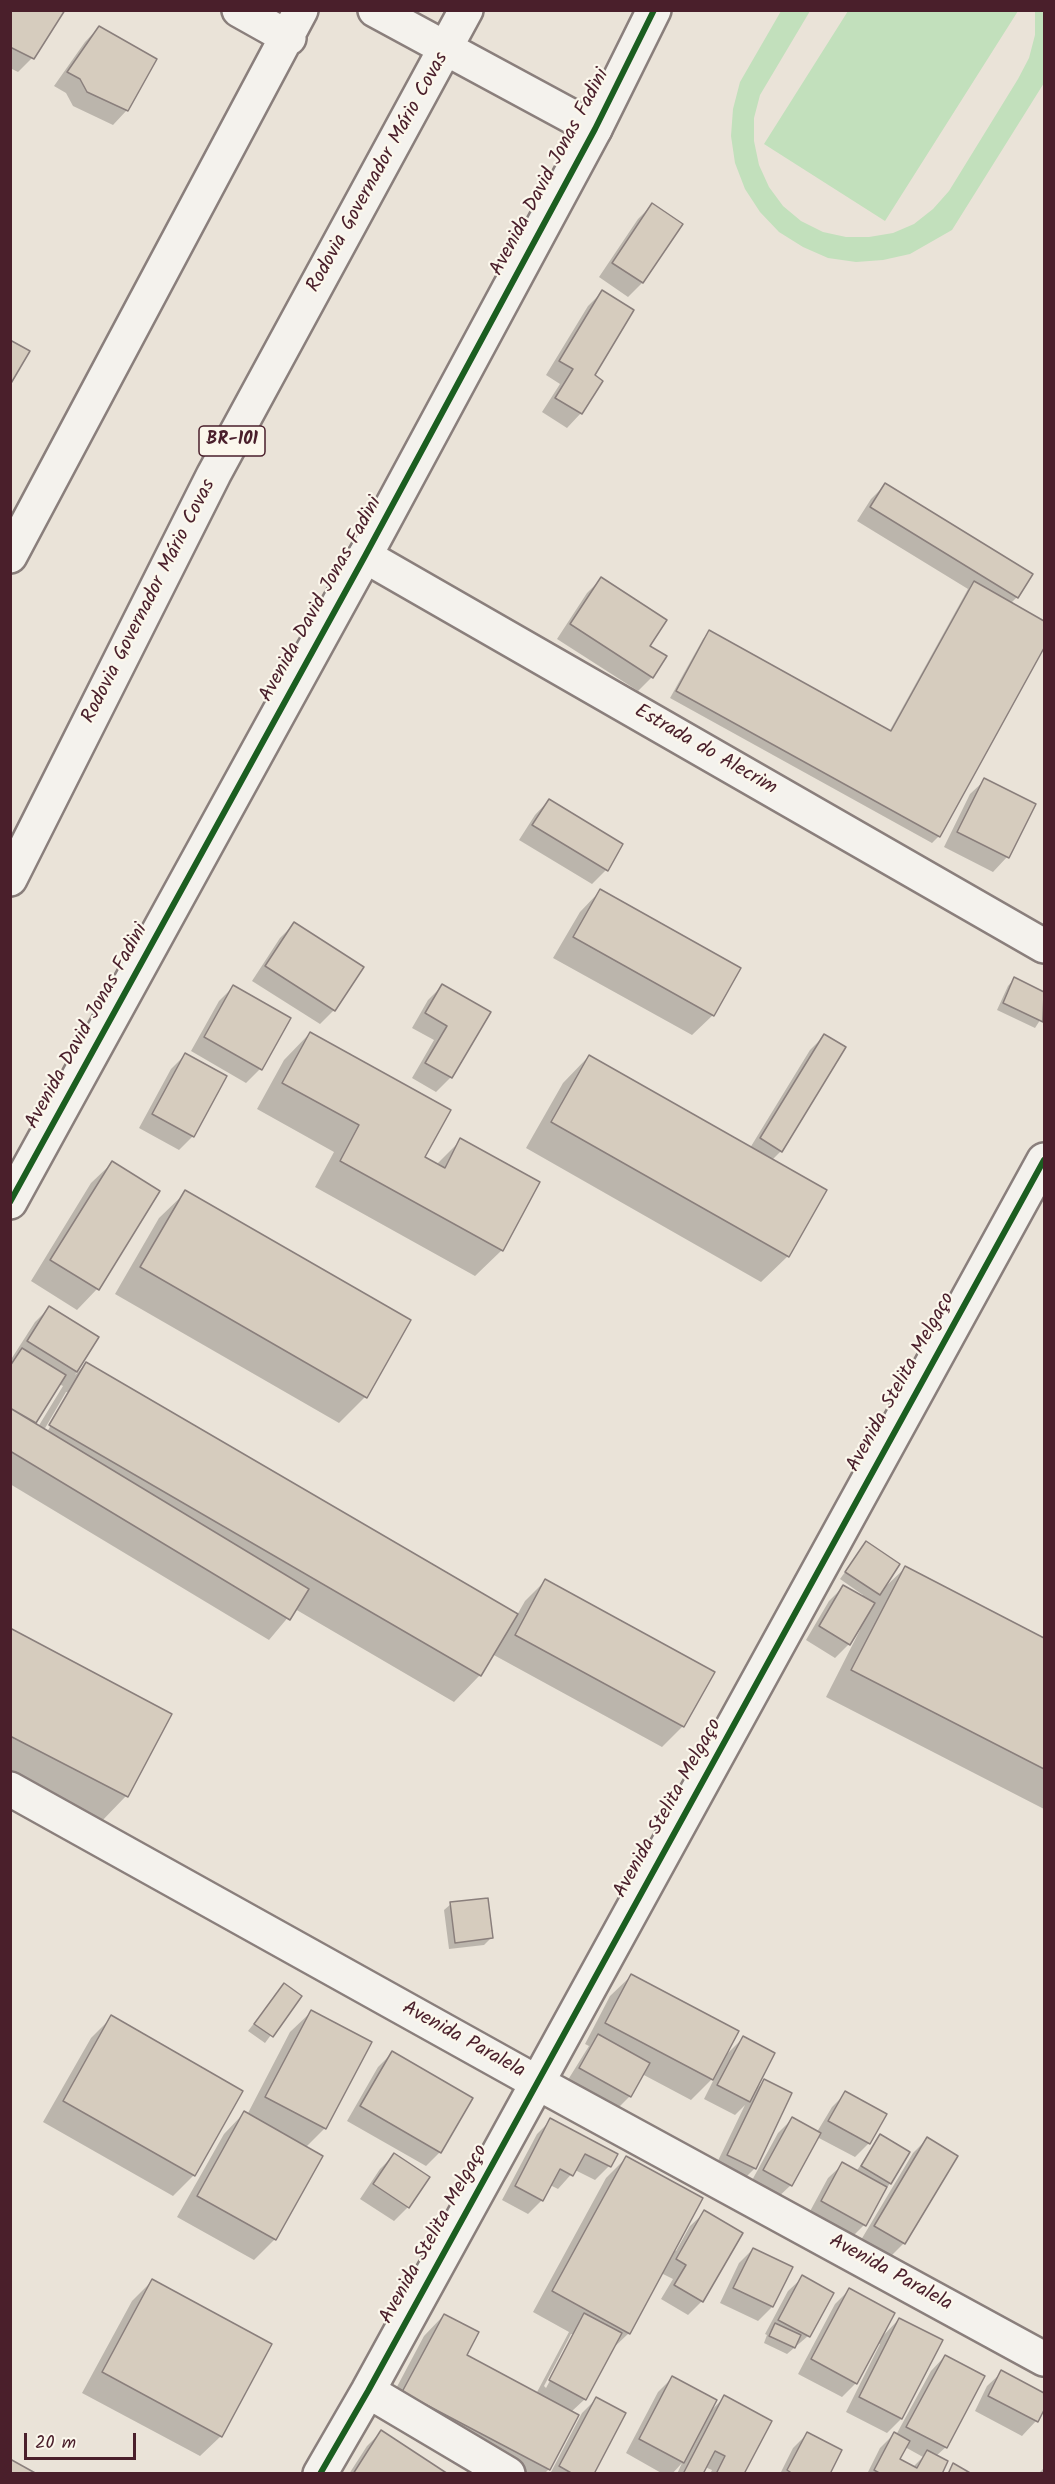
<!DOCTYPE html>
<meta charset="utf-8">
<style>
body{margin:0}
#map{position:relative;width:1055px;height:2484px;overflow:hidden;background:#eae3d8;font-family:Kalam,sans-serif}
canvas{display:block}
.frame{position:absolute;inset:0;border:12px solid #4a1f2b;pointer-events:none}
.scale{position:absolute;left:24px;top:2433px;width:112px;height:27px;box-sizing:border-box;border:3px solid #4a1f2b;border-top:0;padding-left:8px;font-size:18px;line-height:21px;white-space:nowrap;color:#4a1f2b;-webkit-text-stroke:4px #fbf7ec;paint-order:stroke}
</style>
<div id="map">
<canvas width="1055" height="2484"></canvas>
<div class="frame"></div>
<div class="scale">20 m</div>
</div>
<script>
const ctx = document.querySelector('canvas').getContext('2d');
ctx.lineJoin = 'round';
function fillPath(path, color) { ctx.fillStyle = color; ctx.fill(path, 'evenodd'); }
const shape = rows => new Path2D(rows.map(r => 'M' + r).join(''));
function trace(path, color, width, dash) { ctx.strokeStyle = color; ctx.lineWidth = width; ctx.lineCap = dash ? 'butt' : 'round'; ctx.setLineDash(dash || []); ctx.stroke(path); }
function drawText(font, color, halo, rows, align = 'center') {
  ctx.font = font + ' Kalam,sans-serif'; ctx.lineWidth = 4.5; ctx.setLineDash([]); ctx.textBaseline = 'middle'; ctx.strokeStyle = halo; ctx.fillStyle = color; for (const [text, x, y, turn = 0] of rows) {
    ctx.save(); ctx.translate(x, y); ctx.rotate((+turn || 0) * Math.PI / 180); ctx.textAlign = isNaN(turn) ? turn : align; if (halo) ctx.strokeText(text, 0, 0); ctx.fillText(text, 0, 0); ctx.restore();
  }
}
fillPath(shape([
 [781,11,810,11,760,95,754,118,754,141,759,165,769,187,783,206,801,221,823,232,846,237,869,237,893,233,914,224,933,209,949,191,1018,79,1029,58,1035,35,1035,11,1044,11,1044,83,952,230,910,254,883,260,856,262,828,258,803,247,779,232,760,212,745,189,735,163,731,136,733,109,740,82],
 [848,11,1018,11,885,221,764,144]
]), '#c2e0bc');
fillPath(shape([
 [10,10,32,58,18,72,10,68],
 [99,27,127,110,113,125,73,106,66,93,54,86,85,42],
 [652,205,681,224,642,283,628,297,599,277,638,219],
 [602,292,593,376,601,381,581,413,567,428,542,412,560,384,546,375,588,306],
 [885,485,1017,597,1010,604,1044,623,1044,645,939,836,932,843,670,698,703,639,709,632,889,732,968,589,857,521,871,499],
 [601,579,648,646,652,677,638,691,557,639,587,593],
 [985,780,1034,804,1007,857,993,872,944,847,970,794],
 [549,800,606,870,592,884,519,840,535,815],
 [600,891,713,1015,692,1035,553,958,580,912],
 [294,924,334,1010,320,1024,252,981,280,938],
 [1014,979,1044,993,1044,1014,1035,1028,997,1010,1008,986],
 [442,986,488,1013,450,1078,436,1092,412,1078,434,1040,412,1028,428,1000],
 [233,987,260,1069,246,1083,191,1051,219,1001],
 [310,1033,423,1158,436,1165,461,1140,502,1250,475,1276,315,1187,334,1152,257,1109,284,1060],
 [824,1036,781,1151,772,1160,788,1256,761,1282,526,1148,563,1083,589,1056,750,1148,810,1050],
 [185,1055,193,1136,179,1150,139,1128,171,1069],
 [112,1163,158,1191,97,1289,77,1310,31,1281,91,1183],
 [186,1192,365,1397,339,1423,115,1294,159,1218],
 [49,1308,96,1338,75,1375,86,1364,517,1615,525,1601,545,1581,683,1726,662,1747,492,1654,480,1675,454,1702,295,1609,269,1640,10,1484,10,1361,35,1322],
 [59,1384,63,1386,38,1427,34,1424],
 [66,1392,70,1392,47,1432,44,1430],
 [866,1543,884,1588,905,1568,1044,1639,1044,1809,826,1697,860,1630,858,1628,849,1644,835,1658,806,1640,829,1601,843,1587,862,1598,863,1595,840,1579],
 [10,1630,170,1714,126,1796,100,1823,10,1776],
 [451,1904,491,1938,484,1945,449,1949,444,1910],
 [631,1976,725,2056,743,2038,755,2090,764,2081,755,2168,741,2182,714,2169,745,2105,735,2115,704,2099,716,2075,691,2100,642,2074,630,2096,616,2110,566,2083,589,2046,585,2044,610,1996],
 [284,1985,300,1996,265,2043,248,2031],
 [311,2012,370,2043,325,2128,305,2148,275,2239,254,2260,177,2217,224,2134,244,2113,247,2115,290,2032],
 [112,2017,194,2175,173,2196,43,2122,91,2038],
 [392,2053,440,2152,426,2166,347,2121,378,2067],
 [846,2093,869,2143,855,2157,817,2137,791,2185,776,2199,750,2184,778,2133,792,2119,817,2132,832,2107],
 [551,2120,616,2155,609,2166,595,2180,575,2170,558,2189,550,2185,542,2200,528,2214,502,2200,537,2134],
 [880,2136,890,2183,864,2225,850,2239,808,2215,828,2178,843,2164,856,2172],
 [927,2139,904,2243,890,2257,861,2240,913,2153],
 [394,2155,408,2207,394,2221,360,2199,380,2169],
 [627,2157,674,2250,676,2251,690,2226,705,2212,702,2301,688,2315,661,2299,673,2279,661,2273,629,2333,610,2351,585,2399,571,2412,550,2468,544,2474,498,2474,383,2413,424,2336,444,2315,465,2356,536,2394,569,2332,533,2312,606,2178],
 [571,2334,575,2334,546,2388,544,2386],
 [753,2249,791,2267,772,2307,758,2321,720,2303,739,2263],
 [803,2277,808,2336,787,2354,764,2343,767,2335,765,2334,788,2291],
 [152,2281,221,2436,200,2456,82,2393,132,2301],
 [849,2290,881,2338,899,2319,901,2419,887,2433,846,2412,880,2344,877,2343,856,2383,842,2397,798,2374,835,2304],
 [945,2356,946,2447,936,2456,940,2474,867,2474,880,2448,894,2434,896,2435,931,2371],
 [905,2447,923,2457,913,2467,898,2460],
 [1002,2372,1044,2395,1044,2406,1036,2421,1022,2436,975,2411,987,2386],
 [672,2378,711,2411,724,2397,743,2474,710,2474,712,2470,705,2467,701,2474,677,2474,682,2463,672,2474,663,2474,626,2453,658,2392],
 [596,2399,592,2474,550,2474,582,2413],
 [381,2432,445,2474,349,2474,367,2446],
 [807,2434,828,2474,780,2474,793,2448],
 [1043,2469,1044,2474,1038,2474]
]), '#0003');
const building = shape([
 [10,10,65,10,34,59,10,47,10,10],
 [99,26,157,59,128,111,87,92,80,79,67,72,99,26],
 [652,203,683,224,643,283,612,263,652,203],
 [602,290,634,310,595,375,603,381,582,414,555,398,573,369,559,361,602,290],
 [10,340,30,351,10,385,10,340],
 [885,483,1033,574,1018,598,870,507,885,483],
 [601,577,667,620,650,646,667,656,653,678,570,624,601,577],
 [974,581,1044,621,1044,648,940,837,676,691,709,630,891,731,974,581],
 [984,778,1036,804,1009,858,957,832,984,778],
 [549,799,623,844,608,871,532,825,549,799],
 [600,889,741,968,714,1016,573,937,600,889],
 [294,922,364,967,335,1011,265,966,294,922],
 [1014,977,1044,992,1043,1022,1003,1003,1014,977],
 [442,984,491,1012,452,1078,425,1063,447,1026,425,1013,442,984],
 [233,985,291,1018,262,1070,204,1037,233,985],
 [310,1032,451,1110,425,1157,445,1168,460,1138,540,1182,503,1251,340,1161,359,1125,282,1083,310,1032],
 [824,1034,846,1047,782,1152,760,1138,824,1034],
 [185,1053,227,1076,194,1137,152,1114,185,1053],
 [589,1055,827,1190,789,1257,551,1122,589,1055],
 [112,1161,160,1191,99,1290,50,1260,112,1161],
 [185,1190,411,1320,367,1398,140,1267,185,1190],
 [49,1306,99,1337,77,1372,27,1341,49,1306],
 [22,1348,66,1375,36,1423,10,1408,10,1366,22,1348],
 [86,1362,518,1614,481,1676,49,1425,86,1362],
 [10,1408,309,1589,290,1620,10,1451,10,1408],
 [866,1541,900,1564,880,1595,845,1572,866,1541],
 [905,1566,1044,1638,1044,1769,851,1670,905,1566],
 [545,1579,715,1672,684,1727,515,1635,545,1579],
 [843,1585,875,1603,850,1645,819,1626,843,1585],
 [10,1628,172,1714,128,1797,10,1736,10,1628],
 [488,1898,493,1938,455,1943,450,1902,488,1898],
 [631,1974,739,2031,713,2080,605,2023,631,1974],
 [284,1983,302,1996,273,2037,254,2024,284,1983],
 [311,2010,372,2042,326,2129,265,2097,311,2010],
 [111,2015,243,2091,195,2176,63,2101,111,2015],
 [598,2034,650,2063,631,2097,579,2068,598,2034],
 [743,2036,775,2053,750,2102,717,2085,743,2036],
 [392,2051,473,2098,441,2153,360,2106,392,2051],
 [764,2079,792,2093,756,2169,727,2155,764,2079],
 [845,2091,887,2114,870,2144,828,2121,845,2091],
 [244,2111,323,2156,276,2240,197,2196,244,2111],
 [792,2117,821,2133,792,2186,763,2170,792,2117],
 [550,2118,618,2154,611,2167,585,2154,573,2176,560,2169,543,2201,515,2186,550,2118],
 [880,2134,910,2152,891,2184,861,2166,880,2134],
 [927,2137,958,2156,905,2244,874,2226,927,2137],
 [394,2153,430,2177,409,2208,373,2184,394,2153],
 [626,2156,703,2198,630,2334,552,2291,626,2156],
 [842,2162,887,2187,866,2226,821,2201,842,2162],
 [704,2210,743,2233,703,2302,674,2285,686,2265,676,2259,704,2210],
 [753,2248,793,2267,773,2307,733,2288,753,2248],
 [802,2275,834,2293,810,2337,778,2320,802,2275],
 [152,2279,272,2344,222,2437,102,2372,152,2279],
 [849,2288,895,2313,857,2384,811,2359,849,2288],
 [584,2313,622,2333,586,2400,549,2380,584,2313],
 [444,2314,479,2332,467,2355,579,2415,550,2470,402,2392,444,2314],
 [899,2318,943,2340,902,2419,859,2397,899,2318],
 [775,2323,801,2335,795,2348,769,2336,775,2323],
 [945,2355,985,2376,947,2448,906,2427,945,2355],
 [1001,2370,1044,2393,1044,2410,1038,2422,988,2396,1001,2370],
 [672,2376,717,2400,684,2463,639,2439,672,2376],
 [724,2395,772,2421,744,2474,716,2474,725,2456,715,2451,703,2474,683,2474,724,2395],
 [596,2397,626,2413,594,2474,573,2474,559,2466,596,2397],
 [381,2430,448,2474,353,2474,381,2430],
 [807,2432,842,2450,830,2474,793,2474,787,2470,807,2432],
 [894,2432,910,2441,900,2459,917,2468,927,2450,948,2461,942,2474,881,2474,874,2470,894,2432],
 [10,2459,37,2474,10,2474,10,2459],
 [953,2463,972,2474,948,2474,953,2463]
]);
fillPath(building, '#d6ccbe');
trace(building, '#8a7f7c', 1.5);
const street = shape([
 [239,10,289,38],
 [375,10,447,49],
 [595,129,654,10],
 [10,556,301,10],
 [10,1202,365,556],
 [10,1789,538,2083,1044,2359],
 [368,2391,508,2474],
 [320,2474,368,2391,1044,1160]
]);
const secondary = shape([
 [447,49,595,129,365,556,1044,946]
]);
const highway = shape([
 [10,879,214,474,466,10]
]);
trace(street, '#8a7f7c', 38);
trace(secondary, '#8a7f7c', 38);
trace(highway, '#8a7f7c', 38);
trace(street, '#f4f2ed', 33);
trace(secondary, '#f4f2ed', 33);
trace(highway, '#f4f2ed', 33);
trace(shape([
 [10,1202,365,556,595,129,654,10],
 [320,2474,368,2391,1044,1160]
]), '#1b5e20', 6);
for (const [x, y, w] of [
 [232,441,66]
]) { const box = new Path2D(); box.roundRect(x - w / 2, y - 15, w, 30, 4.5); ctx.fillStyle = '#fbf7ec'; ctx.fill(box); trace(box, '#4a1f2b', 1.5); }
drawText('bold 18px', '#4a1f2b', null, [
 ["BR-101",232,441]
]);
drawText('20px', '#4a1f2b', '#fbf7ec', [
 ["Rodovia Governador Mário Covas",379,173,-61],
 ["Avenida David Jonas Fadini",551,173,-62],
 ["Avenida David Jonas Fadini",322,600,-61],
 ["Rodovia Governador Mário Covas",150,602,-63],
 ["Estrada do Alecrim",705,751,30],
 ["Avenida David Jonas Fadini",88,1027,-61],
 ["Avenida Stelita Melgaço",902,1383,-61],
 ["Avenida Stelita Melgaço",669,1809,-61],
 ["Avenida Paralela",463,2041,29],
 ["Avenida Stelita Melgaço",435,2235,-61],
 ["Avenida Paralela",890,2274,29]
]);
</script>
